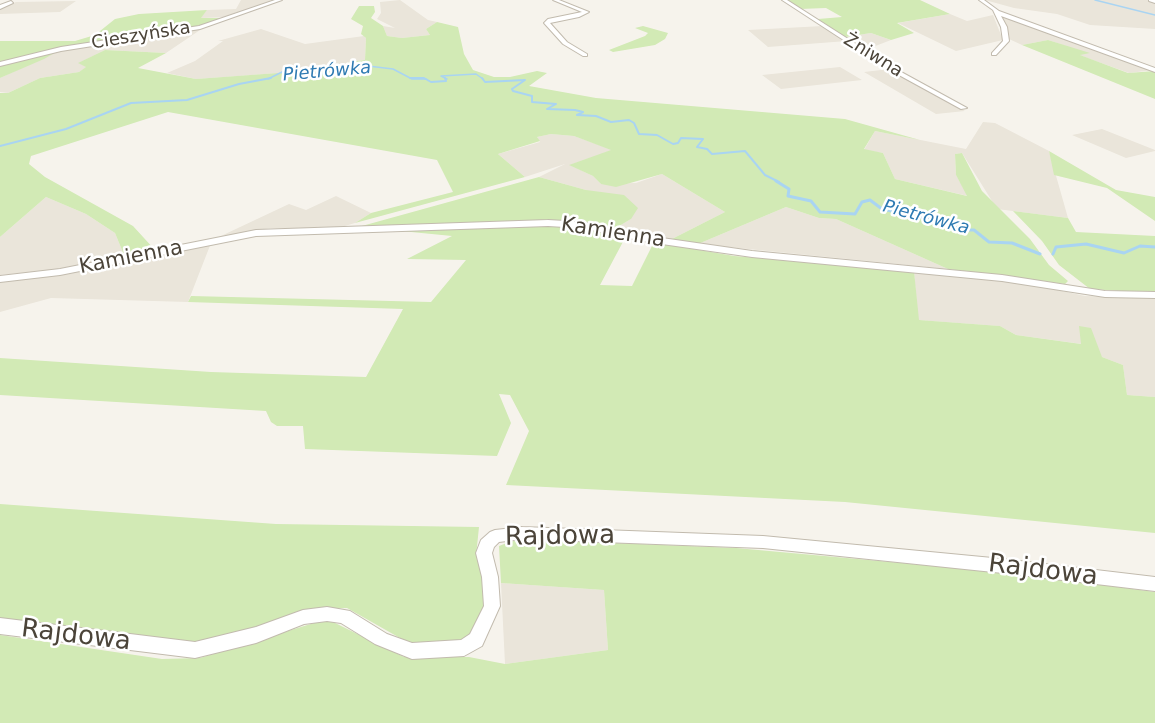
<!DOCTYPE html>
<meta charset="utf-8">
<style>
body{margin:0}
canvas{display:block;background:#f6f3ec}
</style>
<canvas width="1155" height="723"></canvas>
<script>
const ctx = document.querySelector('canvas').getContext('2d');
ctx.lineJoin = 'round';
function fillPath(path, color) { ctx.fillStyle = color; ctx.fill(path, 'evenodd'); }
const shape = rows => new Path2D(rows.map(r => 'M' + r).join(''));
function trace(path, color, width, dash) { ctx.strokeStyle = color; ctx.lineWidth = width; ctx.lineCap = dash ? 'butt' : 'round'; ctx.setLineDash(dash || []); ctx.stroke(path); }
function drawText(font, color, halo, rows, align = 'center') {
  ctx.font = font + ' "DejaVu Sans",sans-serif'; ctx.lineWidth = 5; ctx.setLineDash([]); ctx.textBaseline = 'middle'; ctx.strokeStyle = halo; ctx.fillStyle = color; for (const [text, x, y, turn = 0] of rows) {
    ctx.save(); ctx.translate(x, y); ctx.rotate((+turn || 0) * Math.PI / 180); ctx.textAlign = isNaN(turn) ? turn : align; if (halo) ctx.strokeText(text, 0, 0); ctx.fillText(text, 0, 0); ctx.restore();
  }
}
fillPath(shape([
 [241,0,278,0,230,17,200,18,207,10,236,9],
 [400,0,428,20,437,22,426,29,430,35,402,38,387,36,383,26,395,28,377,19,381,13,380,2],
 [985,0,1155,0,1155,29,1090,25,1057,14,1014,8],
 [76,1,60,12,0,14,0,9,16,2],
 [950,14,967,21,993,15,1003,40,956,51,898,23],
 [1002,15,1153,70,1129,73,1079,55,1081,51,1048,40,1022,45,1009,39],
 [823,26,847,41,768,47,748,30],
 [203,28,166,53,105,50,79,63,87,67,79,72,40,78,8,93,0,92,0,78,58,51],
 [261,29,305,44,364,36,366,38,365,60,350,62,332,69,238,76,196,79,167,73,195,61,223,41,218,41],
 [871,33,891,40,865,50,845,37],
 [840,67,862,80,781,89,762,75],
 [890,69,965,111,936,114,864,72],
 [983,122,995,123,1049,151,1068,218,997,209,962,153,955,154,956,175,968,196,895,179,883,153,864,150,875,131,966,149],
 [1102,129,1155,150,1155,151,1126,158,1072,135],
 [551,134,574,136,613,150,570,165,593,176,601,184,636,183,662,174,725,212,670,240,614,229,631,219,586,190,539,177,565,164,525,177,498,154,540,142,537,137],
 [336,196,371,213,355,223,338,228,271,228,221,236,289,204,306,210],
 [46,197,86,214,115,233,124,255,59,269,0,275,0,237],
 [786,207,819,218,836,219,948,269,698,244],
 [211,243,188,302,51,298,0,312,0,281,69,274],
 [914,271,1030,284,1085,296,1155,298,1155,397,1127,395,1123,365,1102,357,1082,344,1016,335,1000,326,918,320],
 [501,583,604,590,608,650,505,664]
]), '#eae5da');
fillPath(shape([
 [787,0,920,0,950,14,897,23,914,33,891,40,871,33,845,37,818,19,842,17,826,8,800,9],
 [359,6,374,6,375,12,371,18,383,26,387,36,402,38,430,35,426,29,437,22,458,27,464,54,473,70,494,77,510,77,537,71,547,73,529,86,596,98,845,119,920,140,875,131,864,149,883,153,895,179,967,196,956,175,955,154,962,153,982,191,1030,239,1049,265,1068,281,1065,284,948,269,836,219,819,218,786,207,698,244,670,240,725,212,662,174,616,187,601,184,593,176,569,165,611,150,574,136,551,134,537,137,540,141,498,154,525,177,355,223,371,213,453,192,437,160,168,112,31,156,29,164,45,177,133,226,155,250,124,255,115,233,86,214,46,197,0,237,0,93,8,93,40,78,79,72,86,67,78,63,105,50,166,53,138,68,196,79,332,69,350,62,365,60,366,38,361,34,363,26,351,19],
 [207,10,201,18,228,18,193,27,86,44,0,63,0,41,75,41,95,35,115,19,139,14],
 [643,26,668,33,665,39,655,45,613,52,609,50,645,36,648,33,635,28],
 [1048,40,1090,53,1080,55,1128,73,1155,71,1155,99,1022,45],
 [58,51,44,59,0,78,0,65],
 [1049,151,1116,190,1155,197,1155,221,1107,188,1054,175],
 [539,177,586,190,624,195,638,208,631,219,614,229,581,223,351,229],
 [1013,211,1068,218,1076,232,1155,236,1155,293,1090,289,1059,265,1042,241],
 [549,225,581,228,625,238,600,285,632,286,654,242,734,256,914,271,919,320,1000,326,1016,335,1081,344,1079,326,1091,328,1102,357,1123,365,1127,395,1155,397,1155,533,845,502,506,485,529,431,510,395,499,394,511,423,497,456,305,449,303,426,277,426,271,422,266,411,0,395,0,358,211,372,366,377,403,309,188,302,191,296,431,302,466,260,407,259,452,236,401,231],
 [0,504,276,524,479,527,476,556,485,585,486,606,480,627,466,639,451,644,407,642,347,608,314,609,244,633,201,644,0,620],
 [517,539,736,548,1012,573,1155,592,1155,723,0,723,0,635,162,659,200,658,327,619,404,657,469,657,505,664,608,650,604,590,501,583,499,546]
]), '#d2eab5');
trace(shape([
 [1095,0,1155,15],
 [268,79,282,72,334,74,368,66,393,69,412,79,426,79],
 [447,79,441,76,476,74,483,79]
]), '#a9d4f2', 1.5);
trace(shape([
 [410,78,424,78,431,82,446,81,445,78],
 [482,78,485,82,525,80,512,89,513,91,532,96,532,102,556,104,547,109,575,110,583,112,577,115,596,116,611,122,629,120,634,123,639,134,657,135,673,144,678,143,681,138,703,139,697,147,707,149,712,154,745,151,765,175,779,182],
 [0,146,66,129,131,103,187,100,239,84,271,78]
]), '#a9d4f2', 2);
trace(shape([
 [776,181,789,189,788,196,811,201,820,212,855,214,862,202,870,200,882,209,949,223,960,230,974,230,989,242,1012,243,1040,254],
 [1053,254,1056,247,1086,244,1124,253,1140,246,1155,247]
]), '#a9d4f2', 3);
const minor = shape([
 [275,0,282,0,200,29,61,51,0,66,0,62,61,47,199,26,275,0],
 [553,0,559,0,589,12,579,17,550,23,567,42,587,54,587,56,583,56,563,44,544,23,548,19,582,12,553,0],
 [782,0,787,0,892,67,967,108,961,109,888,69,782,0],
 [979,0,984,0,999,11,1155,68,1155,72,1001,16,1007,27,1009,41,996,55,992,55,992,53,1003,41,1001,27,993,10,979,0],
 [1149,0,1155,0,1155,3,1149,1,1149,0],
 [11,1,13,3,0,9,0,5,11,1],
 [548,220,582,222,648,236,752,251,1002,275,1105,291,1155,292,1155,298,1105,297,1002,281,752,257,648,242,582,228,548,226,256,236,60,275,0,282,0,276,60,269,256,230,548,220],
 [522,527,763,536,1003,559,1155,577,1155,591,1003,573,763,548,522,539,499,542,494,547,492,553,498,577,500,606,482,646,464,656,412,659,375,644,341,623,327,621,304,624,256,643,195,658,0,634,0,618,195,642,256,627,303,610,327,607,350,611,387,634,412,643,461,640,470,634,484,606,482,577,476,553,481,540,490,532,495,530,522,527]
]);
trace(minor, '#c2bbae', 2);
fillPath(minor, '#fff');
drawText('18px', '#4b4439', '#fff', [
 ["Cieszyńska",141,36,-9],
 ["Żniwna",873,56,32]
]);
drawText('italic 18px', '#2e7ab2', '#fff', [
 ["Pietrówka",327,72,-5],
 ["Pietrówka",926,218,15]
]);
drawText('21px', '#4b4439', '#fff', [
 ["Kamienna",613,233,9],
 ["Kamienna",131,258,-11]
]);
drawText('26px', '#4b4439', '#fff', [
 ["Rajdowa",560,537,-1],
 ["Rajdowa",1043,571,7],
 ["Rajdowa",76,636,7]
]);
</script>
